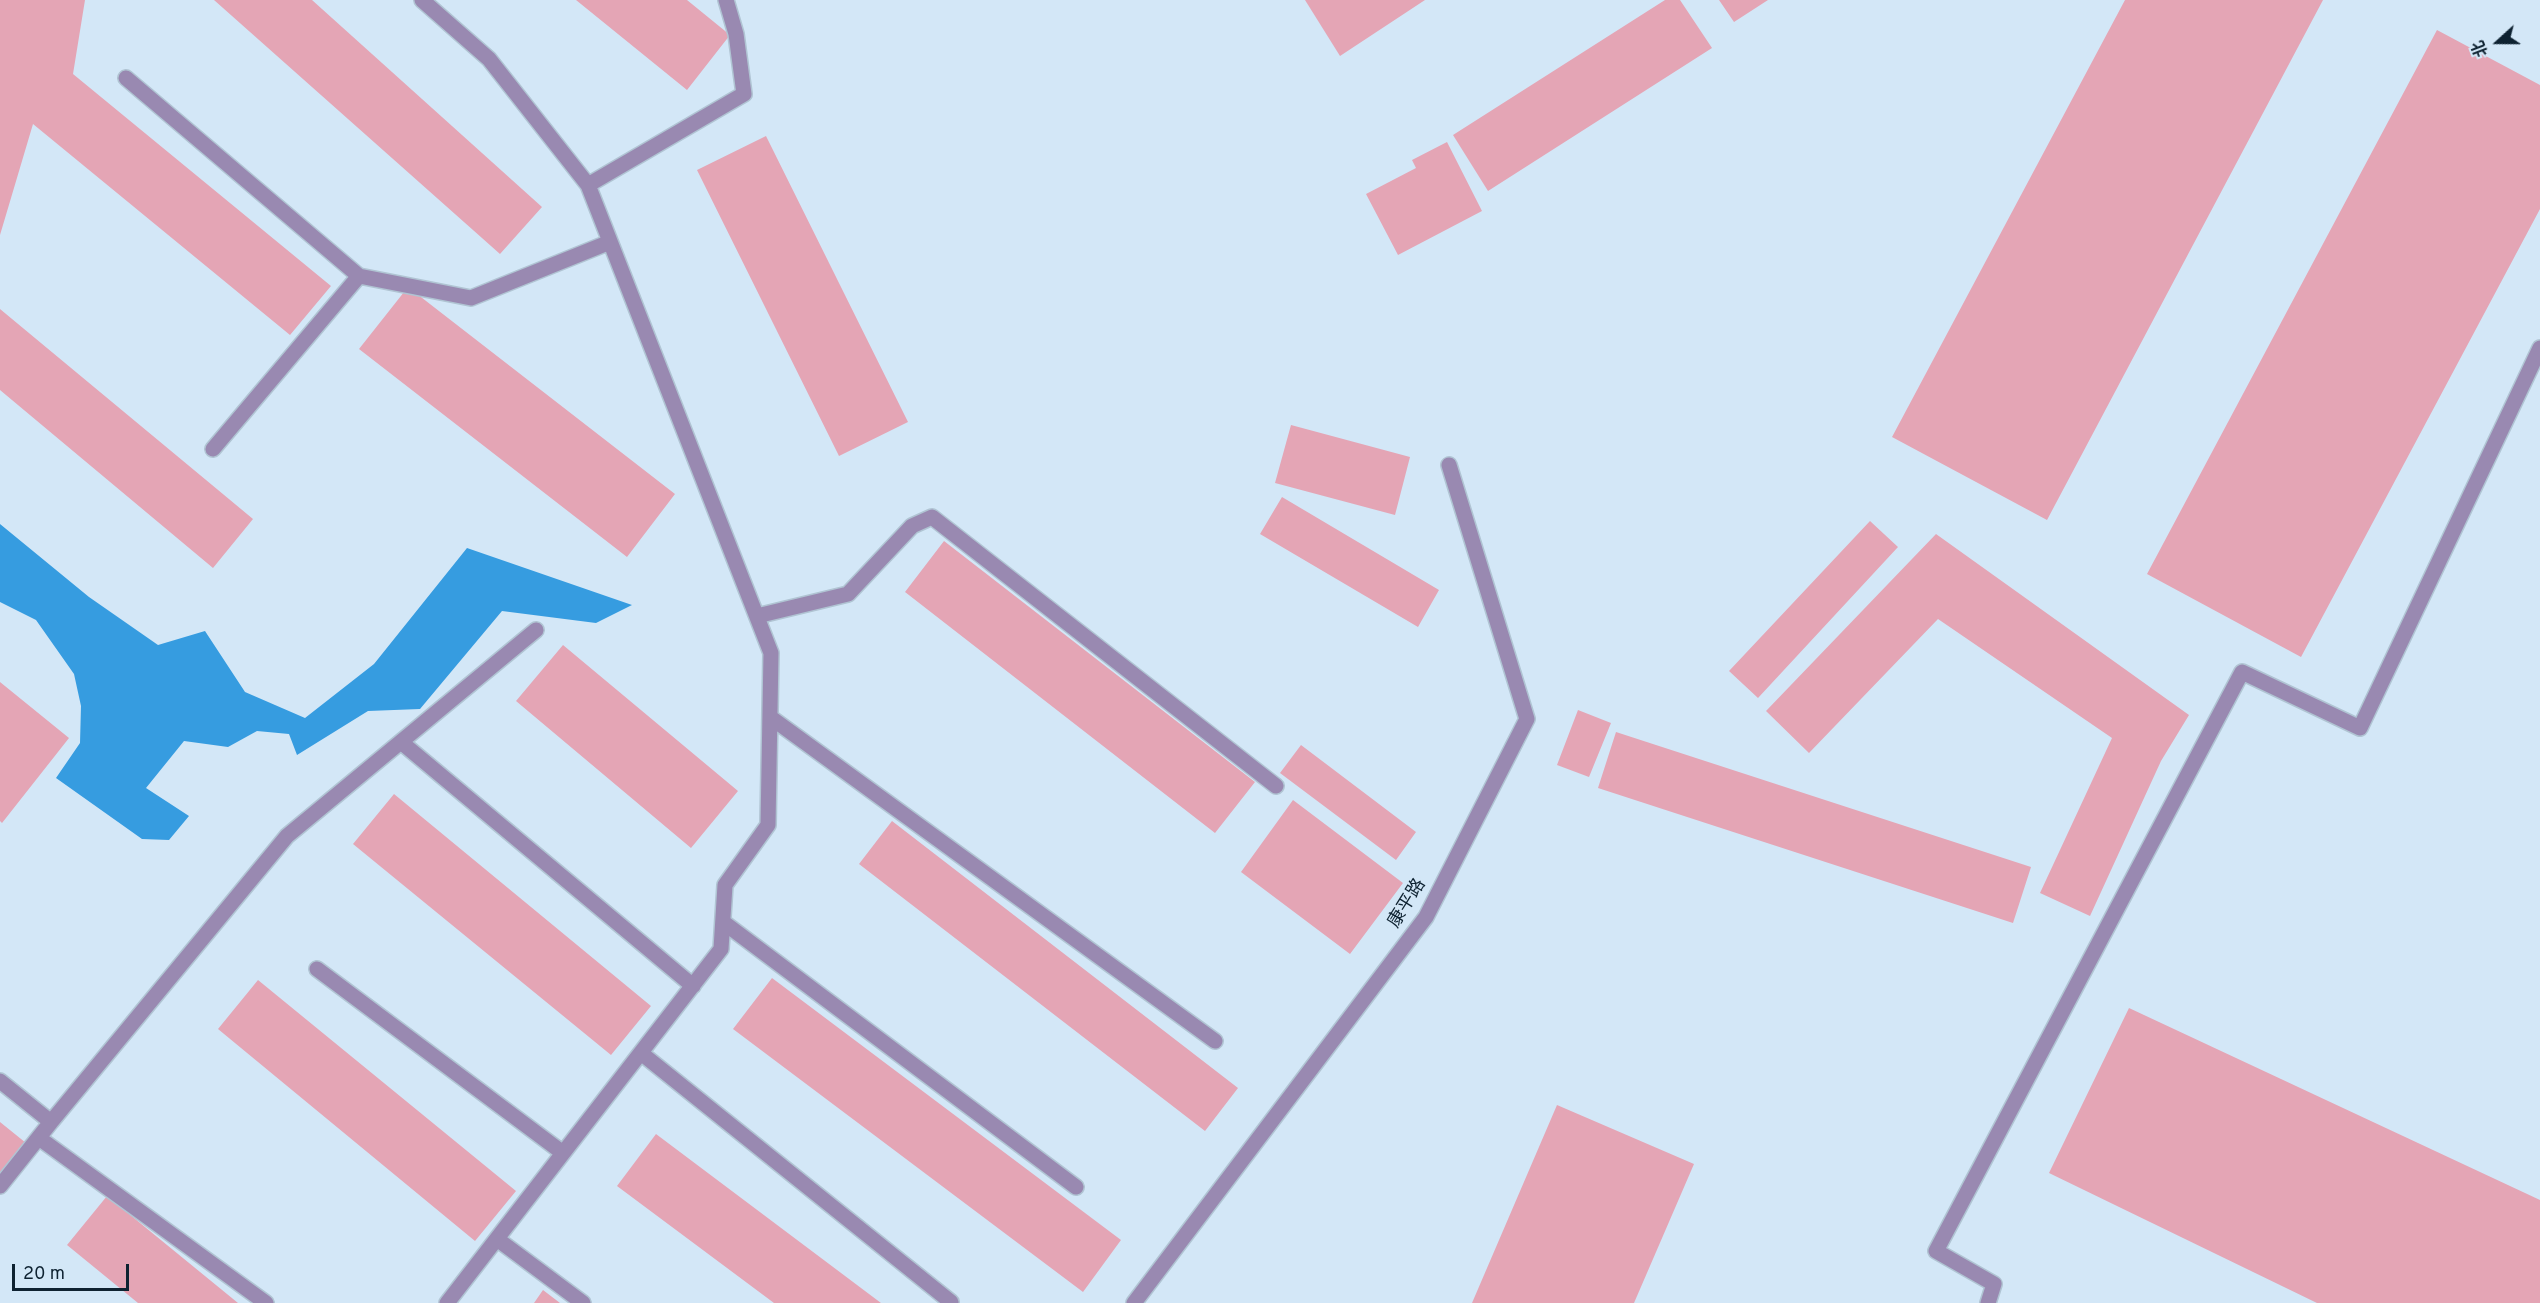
<!DOCTYPE html>
<meta charset="utf-8">
<style>
body{margin:0}
#map{position:relative;width:2540px;height:1303px;overflow:hidden;background:#d3e7f7;font-family:Overpass,"Noto Sans SC",sans-serif}
canvas{display:block}
.north{position:absolute;left:2468px;top:12px;width:60px;height:60px;-webkit-text-stroke:4px #d3e7f7;paint-order:stroke;rotate:249deg;font-size:16px;font-weight:700;line-height:24px;text-align:center;color:#0e2231}
.north::after{content:'';display:block;margin:auto;width:21px;height:27px;background:#0e2231;clip-path:polygon(50% 0,100% 100%,50% 72%,0 100%)}
.scale{position:absolute;left:12px;top:1264px;width:117px;height:27px;box-sizing:border-box;border:3px solid #0e2231;border-top:0;padding-left:8px;font-size:18px;line-height:21px;white-space:nowrap;color:#0e2231;-webkit-text-stroke:4px #d3e7f7;paint-order:stroke}
</style>
<div id="map">
<canvas width="2540" height="1303"></canvas>
<div class="north">北</div>
<div class="scale">20 m</div>
</div>
<script>
const ctx = document.querySelector('canvas').getContext('2d');
ctx.lineJoin = 'round';
function fillPath(path, color) { ctx.fillStyle = color; ctx.fill(path, 'evenodd'); }
const shape = rows => new Path2D(rows.map(r => 'M' + r).join(''));
function trace(path, color, width, dash) { ctx.strokeStyle = color; ctx.lineWidth = width; ctx.lineCap = dash ? 'butt' : 'round'; ctx.setLineDash(dash || []); ctx.stroke(path); }
function drawText(font, color, halo, rows, align = 'center') {
  ctx.font = font + ' Overpass,"Noto Sans SC",sans-serif'; ctx.lineWidth = 5; ctx.setLineDash([]); ctx.textBaseline = 'middle'; ctx.strokeStyle = halo; ctx.fillStyle = color; for (const [text, x, y, turn = 0] of rows) {
    ctx.save(); ctx.translate(x, y); ctx.rotate((+turn || 0) * Math.PI / 180); ctx.textAlign = isNaN(turn) ? turn : align; if (halo) ctx.strokeText(text, 0, 0); ctx.fillText(text, 0, 0); ctx.restore();
  }
}
fillPath(shape([
 [0,524,89,597,158,645,205,631,245,692,305,718,374,664,467,548,632,605,596,623,502,611,420,709,368,711,297,755,289,734,257,731,228,747,184,741,146,788,189,816,169,840,142,839,56,778,80,743,81,706,74,674,36,620,0,602]
]), '#369ce0');
fillPath(shape([
 [0,0,85,0,73,74,331,286,290,335,33,124,0,235],
 [214,0,312,0,542,207,500,254],
 [576,0,687,0,730,35,687,90],
 [1305,0,1425,0,1340,56],
 [1665,0,1680,0,1712,48,1488,191,1453,135],
 [1719,0,1768,0,1734,22],
 [2125,0,2323,0,2047,520,1892,437],
 [2437,30,2540,85,2540,209,2301,657,2147,574],
 [766,136,908,422,839,456,697,170],
 [1447,142,1482,211,1398,255,1366,194,1416,168,1412,160],
 [408,287,675,494,627,557,359,349],
 [0,309,253,519,213,568,0,390],
 [1291,425,1410,457,1395,515,1275,483],
 [1282,497,1439,590,1418,627,1260,534],
 [1870,521,1898,547,1758,698,1729,671],
 [1936,534,2189,715,2161,761,2090,916,2040,893,2112,738,1938,619,1809,753,1766,711],
 [944,541,1255,782,1215,833,905,592],
 [563,645,738,791,691,848,516,701],
 [0,682,69,738,2,823,0,821],
 [1578,710,1611,723,1589,777,1557,765],
 [1616,732,2031,867,2013,923,1598,788],
 [1301,745,1416,832,1396,860,1280,773],
 [394,794,651,1006,611,1055,353,844],
 [1293,800,1403,883,1350,954,1241,872],
 [892,821,1238,1088,1205,1131,859,864],
 [772,978,1121,1240,1083,1292,733,1029],
 [258,980,516,1191,475,1241,218,1029],
 [2129,1008,2540,1200,2540,1303,2317,1303,2049,1173],
 [1557,1105,1694,1164,1634,1303,1472,1303],
 [0,1122,26,1143,0,1175],
 [656,1134,881,1303,774,1303,617,1186],
 [107,1196,238,1303,138,1303,67,1245],
 [543,1290,560,1303,534,1303]
]), '#e4a5b5');
const service = shape([
 [1988,1303,1994,1284,1936,1251,2242,672,2360,728,2540,348]
]);
const minor = shape([
 [422,0,489,59,588,185,771,653,768,825,725,885,721,949,447,1303],
 [126,78,359,276],
 [588,185,744,94,736,34,726,0],
 [213,449,359,276,471,298,610,242],
 [757,616,848,594,912,526,932,517,1276,786],
 [770,717,1215,1041],
 [401,742,693,986],
 [723,922,1076,1187],
 [317,969,563,1153],
 [641,1053,951,1302],
 [0,1081,51,1122,0,1186],
 [51,1122,287,836,536,630],
 [39,1138,266,1303],
 [497,1239,583,1303],
 [1134,1303,1426,917,1527,719,1449,465]
]);
trace(service, '#b0c4d3', 18);
trace(minor, '#b0c4d3', 18);
trace(service, '#9989b1', 15);
trace(minor, '#9989b1', 15);
drawText('18px', '#0e2231', '#d3e7f7', [
 ["康平路",1408,904,-58]
]);
</script>
